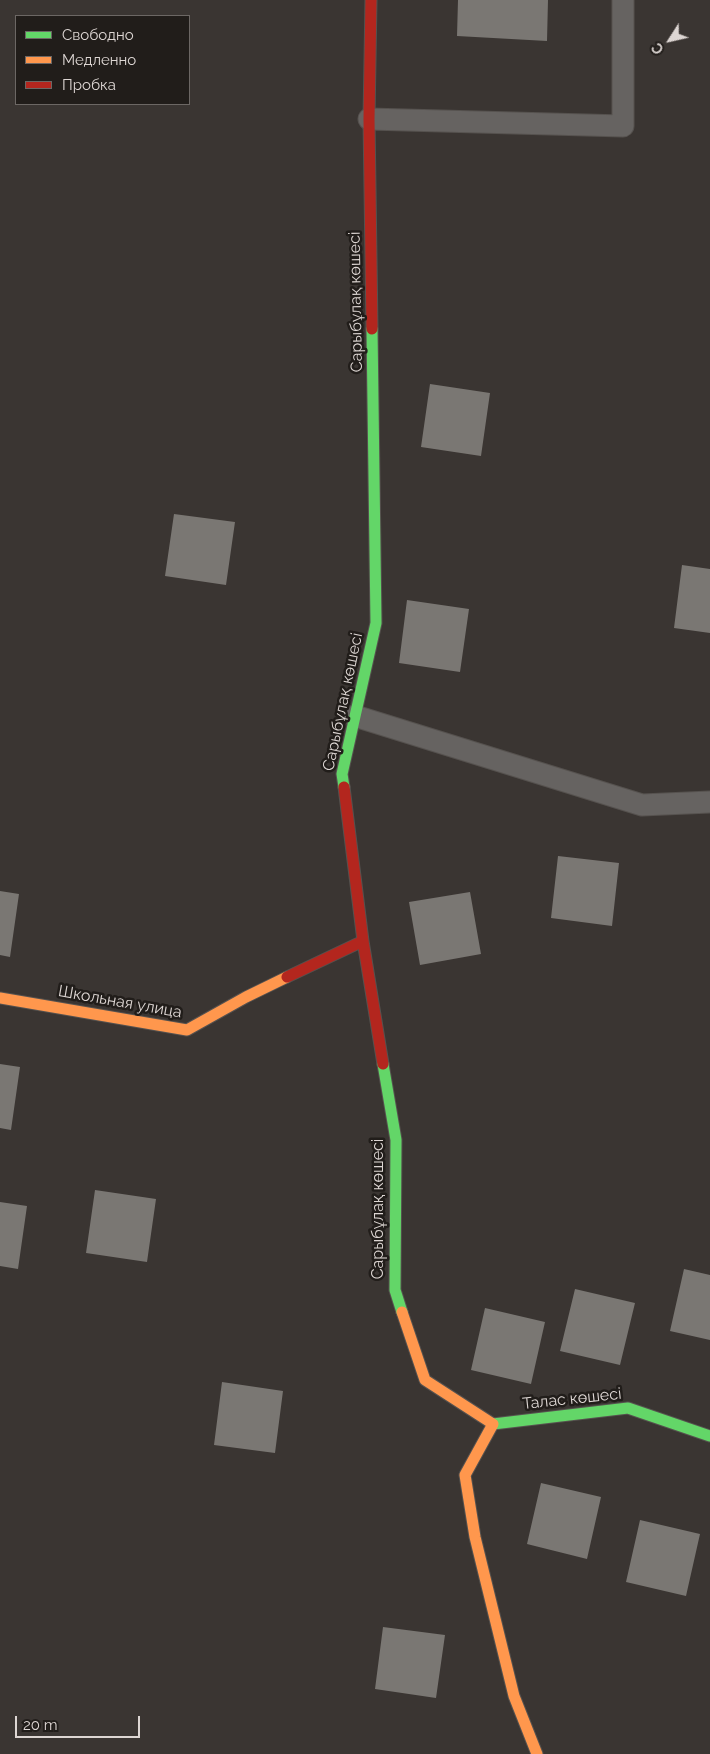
<!DOCTYPE html>
<meta charset="utf-8">
<style>
body{margin:0}
#map{position:relative;width:710px;height:1754px;overflow:hidden;background:#3a3532;font-family:Raleway,sans-serif}
canvas{display:block}
.legend{position:absolute;left:15px;top:15px;width:175px;height:90px;box-sizing:border-box;background:#211d1a;border:1px solid #6c6764;margin:0;padding:6px 9px;list-style:none;font-size:15px;color:#ddd6d3}
.legend li{display:flex;align-items:center;gap:10px;height:25px}
.legend b{width:25px;border:1px solid #6c6764}
.north{position:absolute;left:645px;top:15px;width:50px;height:50px;-webkit-text-stroke:4px #211d1a;paint-order:stroke;rotate:235deg;font-size:14px;font-weight:700;line-height:20px;text-align:center;color:#ddd6d3}
.north::after{content:'';display:block;margin:auto;width:18px;height:22px;background:#ddd6d3;clip-path:polygon(50% 0,100% 100%,50% 72%,0 100%)}
.scale{position:absolute;left:15px;top:1716px;width:125px;height:22px;box-sizing:border-box;border:2px solid #ddd6d3;border-top:0;padding-left:6px;font-size:15px;line-height:18px;white-space:nowrap;color:#ddd6d3;-webkit-text-stroke:4px #211d1a;paint-order:stroke}
</style>
<div id="map">
<canvas width="710" height="1754"></canvas>
<ul class="legend">
<li><b style="height:6px;background:#63d668"></b>Свободно</li>
<li><b style="height:6px;background:#ff974d"></b>Медленно</li>
<li><b style="height:6px;background:#b3261e"></b>Пробка</li>
</ul>
<div class="north">С</div>
<div class="scale">20 m</div>
</div>
<script>
const ctx = document.querySelector('canvas').getContext('2d');
ctx.lineJoin = 'round';
function fillPath(path, color) { ctx.fillStyle = color; ctx.fill(path, 'evenodd'); }
const shape = rows => new Path2D(rows.map(r => 'M' + r).join(''));
function trace(path, color, width, dash) { ctx.strokeStyle = color; ctx.lineWidth = width; ctx.lineCap = dash ? 'butt' : 'round'; ctx.setLineDash(dash || []); ctx.stroke(path); }
function drawText(font, color, halo, rows, align = 'center') {
  ctx.font = font + ' Raleway,sans-serif'; ctx.lineWidth = 5; ctx.setLineDash([]); ctx.textBaseline = 'middle'; ctx.strokeStyle = halo; ctx.fillStyle = color; for (const [text, x, y, turn = 0] of rows) {
    ctx.save(); ctx.translate(x, y); ctx.rotate((+turn || 0) * Math.PI / 180); ctx.textAlign = isNaN(turn) ? turn : align; if (halo) ctx.strokeText(text, 0, 0); ctx.fillText(text, 0, 0); ctx.restore();
  }
}
fillPath(shape([
 [458,0,548,0,547,41,457,36],
 [430,384,490,393,481,456,421,447],
 [174,514,235,522,226,585,165,576],
 [682,565,710,569,710,633,674,628],
 [407,600,469,609,460,672,399,663],
 [558,856,619,863,612,926,551,918],
 [0,891,19,894,10,957,0,955],
 [470,892,481,954,420,965,409,902],
 [0,1064,20,1067,11,1130,0,1128],
 [95,1190,156,1199,147,1262,86,1253],
 [0,1202,27,1206,18,1269,0,1266],
 [684,1269,710,1275,710,1340,670,1331],
 [575,1289,635,1303,620,1365,560,1351],
 [485,1308,545,1322,531,1384,471,1370],
 [222,1382,283,1391,275,1453,214,1445],
 [541,1483,601,1497,587,1559,527,1544],
 [640,1520,700,1534,686,1596,626,1582],
 [383,1627,445,1635,436,1698,375,1689]
]), '#7a7773');
const lane = shape([
 [369,119,623,126,623,0],
 [355,716,642,805,710,802]
]);
const fast = shape([
 [344,787,342,774,376,623,372,329],
 [383,1064,396,1140,395,1290,402,1312],
 [493,1424,628,1408,710,1436]
]);
const slow = shape([
 [0,998,187,1030,246,997,287,977],
 [402,1312,425,1380,493,1424],
 [493,1424,465,1475,475,1537,514,1696,537,1754]
]);
const jam = shape([
 [371,0,369,119,372,329],
 [344,787,363,941,383,1064],
 [287,977,363,941]
]);
trace(lane, '#56524f', 23);
trace(fast, '#56524f', 13);
trace(slow, '#56524f', 13);
trace(jam, '#56524f', 13);
trace(lane, '#666361', 21);
trace(fast, '#63d668', 11);
trace(slow, '#ff974d', 11);
trace(jam, '#b3261e', 11);
drawText('16px', '#ddd6d3', '#211d1a', [
 ["Сарыбұлақ көшесі",356,302,-91],
 ["Сарыбұлақ көшесі",343,702,-78],
 ["Школьная улица",120,1002,10],
 ["Сарыбұлақ көшесі",378,1209,-90],
 ["Талас көшесі",572,1399,-6]
]);
</script>
